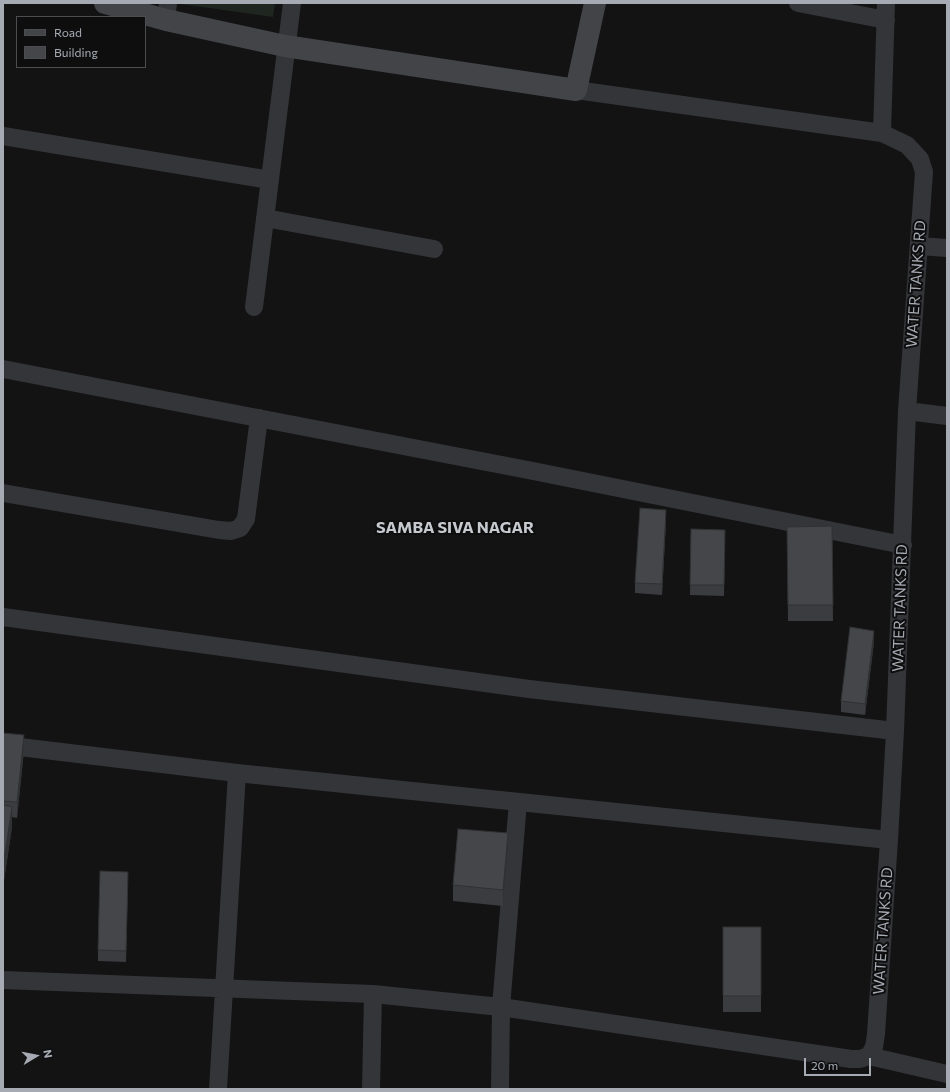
<!DOCTYPE html>
<style>
body{margin:0}
#map{position:relative;width:950px;height:1092px;overflow:hidden;background:#131314;font-family:Commissioner,sans-serif}
canvas{display:block}
.frame{position:absolute;inset:0;border:4px solid #a6abb3;pointer-events:none}
.legend{position:absolute;left:16px;top:16px;width:130px;height:52px;box-sizing:border-box;background:#0e0e0f;border:1px solid #4b4d51;margin:0;padding:5px 7px;list-style:none;font-size:12px;color:#a6abb3}
.legend li{display:flex;align-items:center;gap:8px;height:20px}
.legend b{width:20px;border:1px solid #4b4d51}
.north{position:absolute;left:16px;top:1036px;width:40px;height:40px;-webkit-text-stroke:3px #0e0e0f;paint-order:stroke;rotate:80deg;font-size:11px;font-weight:700;line-height:16px;text-align:center;color:#a6abb3}
.north::after{content:'';display:block;margin:auto;width:14px;height:18px;background:#a6abb3;clip-path:polygon(50% 0,100% 100%,50% 72%,0 100%)}
.scale{position:absolute;left:804px;top:1058px;width:67px;height:18px;box-sizing:border-box;border:2px solid #a6abb3;border-top:0;padding-left:5px;font-size:12px;line-height:14px;white-space:nowrap;color:#a6abb3;-webkit-text-stroke:3px #0e0e0f;paint-order:stroke}
</style>
<div id="map">
<canvas width="950" height="1092"></canvas>
<div class="frame"></div>
<ul class="legend">
<li><b style="height:5px;background:#424448"></b>Road</li>
<li><b style="height:11px;background:#454649"></b>Building</li>
</ul>
<div class="north">N</div>
<div class="scale">20 m</div>
</div>
<script>
const ctx = document.querySelector('canvas').getContext('2d');
ctx.lineJoin = 'round';
function fillPath(path, color) { ctx.fillStyle = color; ctx.fill(path, 'evenodd'); }
const shape = rows => new Path2D(rows.map(r => 'M' + r).join(''));
function trace(path, color, width, dash) { ctx.strokeStyle = color; ctx.lineWidth = width; ctx.lineCap = dash ? 'butt' : 'round'; ctx.setLineDash(dash || []); ctx.stroke(path); }
function drawText(font, color, halo, rows, align = 'center') {
  ctx.font = font + ' Commissioner,sans-serif'; ctx.lineWidth = 4; ctx.setLineDash([]); ctx.textBaseline = 'middle'; ctx.strokeStyle = halo; ctx.fillStyle = color; for (const [text, x, y, turn = 0] of rows) {
    ctx.save(); ctx.translate(x, y); ctx.rotate((+turn || 0) * Math.PI / 180); ctx.textAlign = isNaN(turn) ? turn : align; if (halo) ctx.strokeText(text, 0, 0); ctx.fillText(text, 0, 0); ctx.restore();
  }
}
fillPath(shape([
 [174,3,275,3,273,17]
]), '#1f2620');
trace(shape([
 [798,3,886,20],
 [166,20,168,3],
 [576,90,882,133,907,145,920,159,924,172,907,411,895,731,889,840,876,1034,874,1047,869,1056],
 [882,133,886,3],
 [3,136,270,180],
 [265,218,434,249],
 [919,246,947,248],
 [254,307,292,3],
 [3,369,528,470,903,545],
 [907,411,947,416],
 [3,493,219,530,231,531,240,528,246,519,259,418],
 [3,617,529,689,895,731],
 [3,745,237,773,889,840],
 [3,980,373,994,501,1007,851,1059,860,1059,869,1056,947,1074],
 [218,1089,237,773],
 [371,1089,373,994],
 [500,1089,501,1007,518,802]
]), '#343538', 18);
trace(shape([
 [105,3,166,20,285,46,576,90,595,3]
]), '#424448', 22);
fillPath(shape([
 [666,521,662,595,635,593,635,583],
 [832,526,833,621,788,621,787,527],
 [691,529,725,541,724,596,690,595],
 [874,642,865,715,841,712,841,701],
 [3,733,24,750,17,818,12,817,12,827,3,887],
 [508,849,503,906,453,901,453,885],
 [128,883,126,962,98,961,98,950],
 [723,927,761,927,761,1012,723,1012]
]), '#3b3c3f');
fillPath(shape([
 [666,510,666,521,662,595,662,584],
 [874,631,874,642,865,715,865,704],
 [24,735,24,750,17,818,17,802],
 [12,807,12,827,3,887,3,866],
 [508,833,508,849,503,906,503,890]
]), '#303133');
const building = shape([
 [640,508,666,510,662,584,635,583,640,508],
 [832,526,833,605,788,605,787,527,832,526],
 [691,529,725,530,724,585,690,585,691,529],
 [850,627,874,631,865,704,841,701,850,627],
 [3,733,24,735,17,802,3,801,3,733],
 [3,805,12,807,3,866,3,805],
 [458,829,508,833,503,890,453,885,458,829],
 [100,871,128,872,126,951,98,950,100,871],
 [723,927,761,927,761,996,723,996,723,927]
]);
fillPath(building, '#454649');
trace(building, '#303133', 1);
drawText('15px', '#a6abb3', '#0e0e0f', [
 ["WATER TANKS RD",916,284,-86],
 ["WATER TANKS RD",900,608,-88],
 ["WATER TANKS RD",883,931,-86]
]);
drawText('bold 16px', '#c6cacf', '#0e0e0f', [
 ["SAMBA SIVA NAGAR",455,528]
]);
</script>
